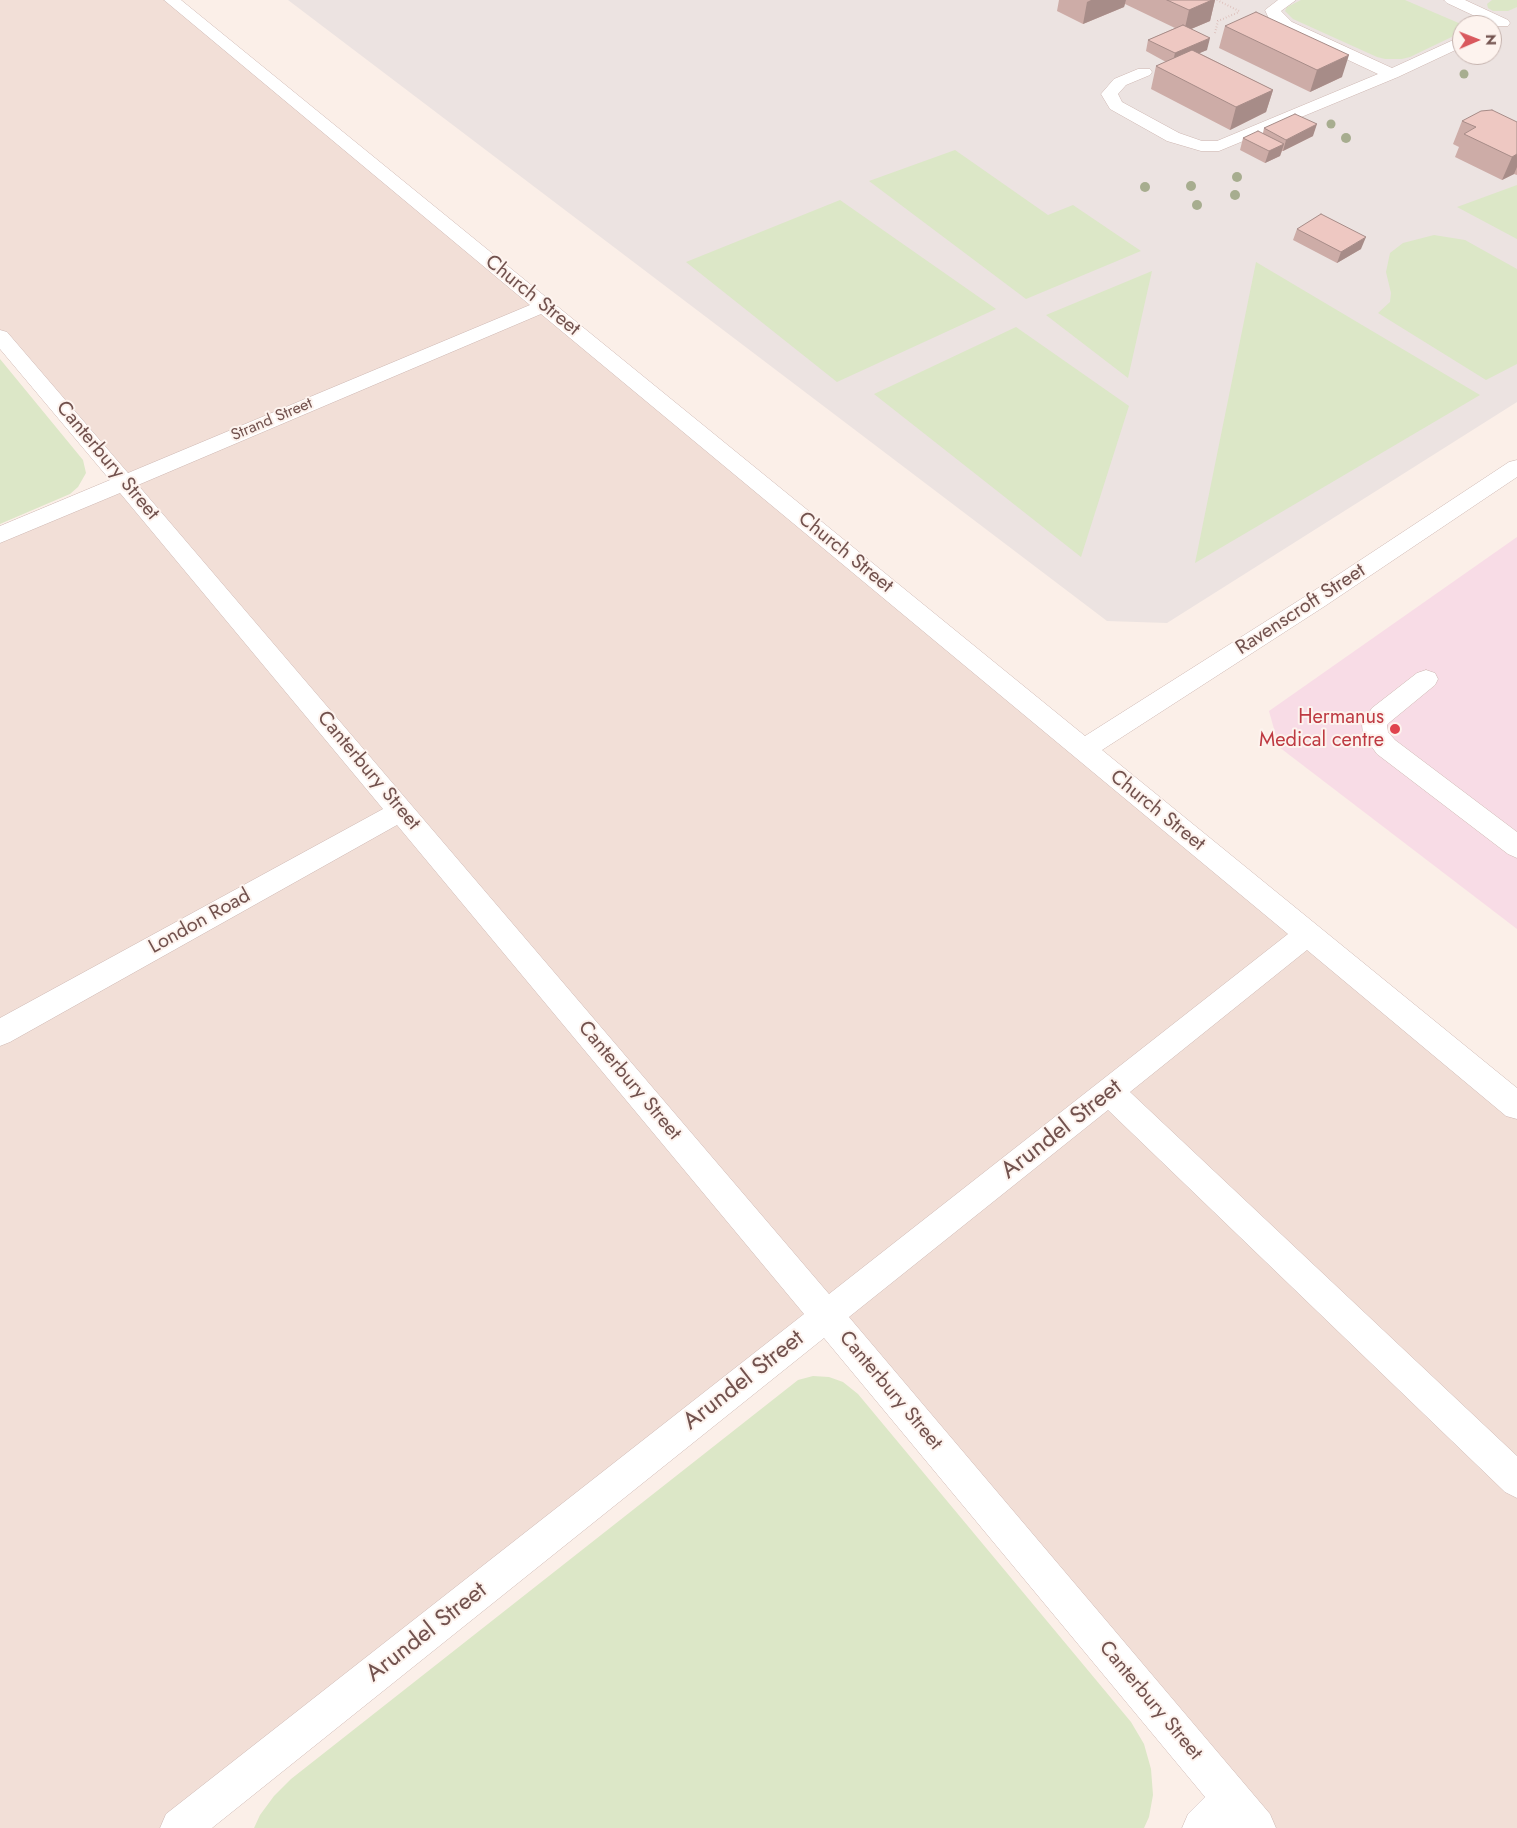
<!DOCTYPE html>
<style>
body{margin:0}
#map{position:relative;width:1517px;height:1828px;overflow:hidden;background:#fbefe8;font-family:Jost,sans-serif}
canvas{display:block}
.north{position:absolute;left:1452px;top:15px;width:50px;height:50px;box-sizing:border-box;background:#fdf3ee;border:1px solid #c5b3ae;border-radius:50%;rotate:89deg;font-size:14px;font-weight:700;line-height:20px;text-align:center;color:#72524e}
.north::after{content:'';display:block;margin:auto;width:18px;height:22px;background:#d9585d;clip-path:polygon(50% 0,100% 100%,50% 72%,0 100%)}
</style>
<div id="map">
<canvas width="1517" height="1828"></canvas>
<div class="north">N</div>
</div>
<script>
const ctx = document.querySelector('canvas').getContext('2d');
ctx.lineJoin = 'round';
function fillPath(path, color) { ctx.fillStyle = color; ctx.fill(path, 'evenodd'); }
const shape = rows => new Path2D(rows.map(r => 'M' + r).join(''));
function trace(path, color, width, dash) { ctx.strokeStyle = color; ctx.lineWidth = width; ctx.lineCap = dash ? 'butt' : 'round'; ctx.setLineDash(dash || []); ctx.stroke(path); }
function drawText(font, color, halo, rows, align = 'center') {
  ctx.font = font + ' Jost,sans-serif'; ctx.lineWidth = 4; ctx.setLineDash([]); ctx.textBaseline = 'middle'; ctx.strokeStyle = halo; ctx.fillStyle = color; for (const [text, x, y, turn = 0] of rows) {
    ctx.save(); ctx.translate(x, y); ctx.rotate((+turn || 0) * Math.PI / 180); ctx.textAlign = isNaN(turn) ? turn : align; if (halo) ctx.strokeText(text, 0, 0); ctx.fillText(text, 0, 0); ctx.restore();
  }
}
fillPath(shape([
 [0,0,170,0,1517,1111,1517,1828,1192,1828,1223,1796,821,1315,183,1828,0,1828,0,533,120,483,0,341]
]), '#f2dfd7');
fillPath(shape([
 [288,0,1517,0,1517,402,1167,623,1107,621],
 [1462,25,1492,25,1492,55,1462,55]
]), '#ece3e1');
fillPath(shape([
 [1517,537,1517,929,1279,747,1269,711]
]), '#f8dce6');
fillPath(shape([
 [1301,0,1405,0,1461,24,1462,32,1410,57,1402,59,1385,59,1377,57,1293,19,1285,11,1287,7],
 [1492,0,1517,0,1517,7,1508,11,1493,11,1488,8,1487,4],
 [955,150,1048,215,1073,205,1141,251,1026,299,869,181],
 [1517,185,1517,239,1457,207],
 [840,200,996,309,837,382,686,262],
 [1434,235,1465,240,1517,269,1517,364,1486,380,1378,313,1390,302,1391,293,1386,272,1390,253,1403,243],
 [1256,262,1480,395,1195,563],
 [1152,271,1128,378,1046,315],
 [1016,327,1129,406,1081,557,874,394],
 [0,359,83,460,86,473,78,487,70,494,0,524],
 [813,1376,829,1377,843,1382,858,1394,1131,1722,1144,1744,1151,1769,1153,1795,1149,1817,1144,1828,254,1828,260,1815,274,1796,291,1779,798,1380]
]), '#dce7c7');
const minor = shape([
 [164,0,181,0,1085,736,1309,594,1509,462,1517,460,1517,477,1325,606,1102,750,1517,1088,1517,1119,1506,1116,1307,950,1130,1092,1517,1456,1517,1498,1505,1492,1108,1110,849,1317,1270,1814,1276,1828,1182,1828,1188,1814,1205,1797,824,1338,212,1828,160,1828,166,1814,804,1314,397,825,10,1042,0,1046,0,1018,383,809,120,493,0,543,0,526,110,480,0,349,0,330,7,332,128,473,530,305,164,0],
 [541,314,1288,934,829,1294,138,485,541,314],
 [1278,0,1296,0,1281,11,1292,22,1392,68,1462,36,1462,47,1398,77,1219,151,1201,151,1167,141,1110,109,1101,94,1114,79,1138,69,1150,69,1152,72,1150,75,1126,85,1118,94,1122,102,1179,133,1202,141,1217,141,1378,74,1280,28,1269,19,1265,10,1278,0],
 [1444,0,1465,0,1508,20,1510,23,1508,26,1496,26,1447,3,1444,0],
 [1426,670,1435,673,1438,679,1435,685,1390,722,1387,725,1388,732,1395,740,1517,832,1517,858,1508,854,1377,754,1363,735,1362,724,1372,708,1417,673,1426,670]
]);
trace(minor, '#ceb7b2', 1);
trace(shape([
 [1217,0,1239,11],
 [1215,33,1218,21,1239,12]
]), '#d3aba5', 2, [0.5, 2.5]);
fillPath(minor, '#fff');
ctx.fillStyle = '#a7ad8f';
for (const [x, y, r] of [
 [1464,74,4.5],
 [1331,124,4.5],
 [1346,138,5],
 [1237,177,5],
 [1191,186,5],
 [1145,187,5],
 [1235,195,5],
 [1197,205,5]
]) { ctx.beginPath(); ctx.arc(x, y, r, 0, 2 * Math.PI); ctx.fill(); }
fillPath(shape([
 [1059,0,1215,0,1210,21,1191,29,1207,50,1199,53,1273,90,1266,112,1230,130,1151,89,1156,66,1166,62,1146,51,1148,40,1175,28,1125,4,1124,7,1083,24,1057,11],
 [1225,26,1342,77,1310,92,1219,48],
 [1462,121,1517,122,1517,175,1514,174,1502,180,1455,157,1459,147,1453,144],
 [1264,128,1313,136,1283,151,1282,151,1280,156,1265,163,1240,150,1243,138,1263,133],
 [1297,229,1361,249,1337,263,1293,240]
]), '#cdaca7');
fillPath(shape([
 [1091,0,1126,0,1124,7,1083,24,1087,2],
 [1212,0,1215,0,1210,21,1184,32,1189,10],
 [1210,38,1207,50,1172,65,1175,53],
 [1349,55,1342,77,1310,92,1317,70],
 [1273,90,1266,112,1230,130,1236,107],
 [1317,124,1313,136,1283,151,1286,140],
 [1284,144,1280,156,1265,163,1269,151],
 [1517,154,1517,167,1514,174,1502,180,1512,157],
 [1366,237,1361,249,1337,263,1341,252]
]), '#a78c88');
const building = shape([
 [1167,0,1212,0,1189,10,1167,0],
 [1256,12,1349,55,1317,70,1225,26,1256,12],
 [1183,25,1210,38,1175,53,1148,40,1183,25],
 [1192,50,1273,90,1236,107,1156,66,1192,50],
 [1492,110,1517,122,1517,154,1512,157,1464,134,1476,127,1462,121,1481,111,1492,110],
 [1295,114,1317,124,1286,140,1264,128,1295,114],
 [1258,131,1284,144,1269,151,1243,138,1258,131],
 [1321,214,1366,237,1341,252,1297,229,1321,214]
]);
fillPath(building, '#eec8c2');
trace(building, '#a78c88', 1);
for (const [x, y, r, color] of [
 [1395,729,6,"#e0444e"]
]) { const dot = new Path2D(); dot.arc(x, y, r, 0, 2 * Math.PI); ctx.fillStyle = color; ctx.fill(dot); trace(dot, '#fdf3ee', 2); }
drawText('16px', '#72524e', '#fdf3ee', [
 ["Strand Street",272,420,-23]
]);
drawText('20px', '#72524e', '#fdf3ee', [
 ["Church Street",532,296,39],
 ["Canterbury Street",107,461,50],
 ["Church Street",845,553,39],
 ["Ravenscroft Street",1301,610,-33],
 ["Canterbury Street",368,771,50],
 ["Church Street",1157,811,39],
 ["London Road",200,922,-29],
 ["Canterbury Street",629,1081,50],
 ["Canterbury Street",890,1391,50],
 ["Canterbury Street",1150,1701,50]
]);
drawText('20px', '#be3a42', '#fdf3ee', [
 ["Hermanus",1384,718],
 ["Medical centre",1384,741]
], 'right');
drawText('24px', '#72524e', '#fdf3ee', [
 ["Arundel Street",1062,1130,-38],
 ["Arundel Street",744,1381,-38],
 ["Arundel Street",427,1633,-38]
]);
</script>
